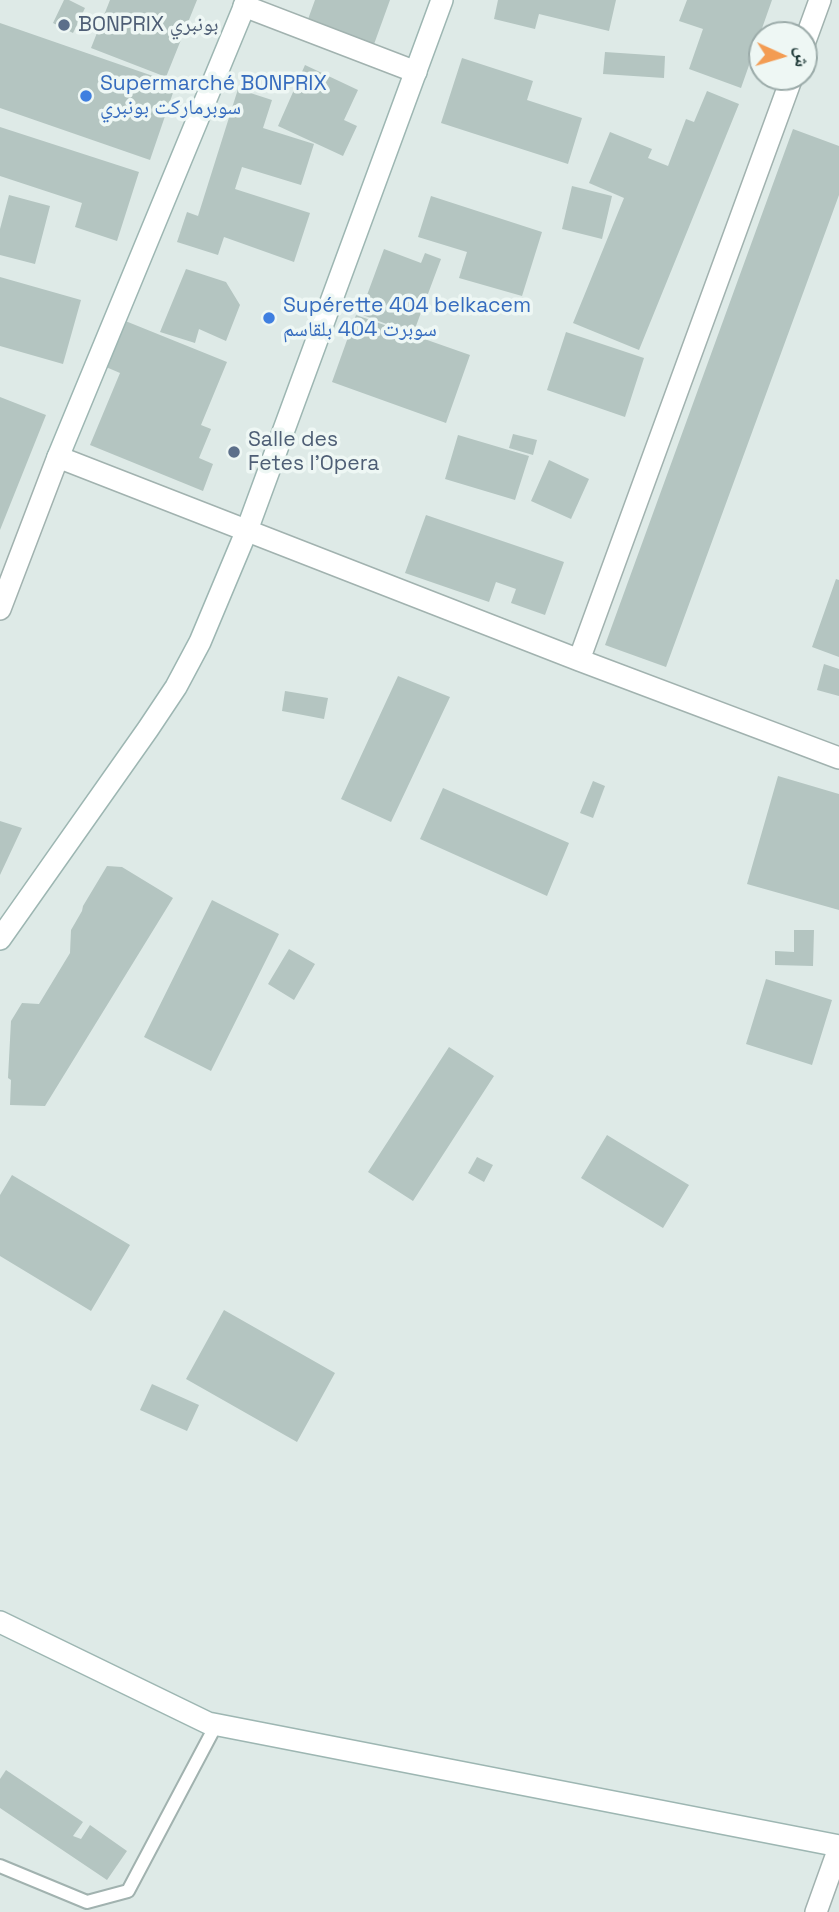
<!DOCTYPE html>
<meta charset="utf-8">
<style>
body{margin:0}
#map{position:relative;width:839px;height:1912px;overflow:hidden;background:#deeae7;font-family:"Space Grotesk","Noto Naskh Arabic",sans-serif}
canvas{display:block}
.north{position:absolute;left:748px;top:21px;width:70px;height:70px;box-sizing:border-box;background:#eef7f4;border:2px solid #9baba9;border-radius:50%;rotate:94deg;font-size:19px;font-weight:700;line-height:28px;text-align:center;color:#1f3a38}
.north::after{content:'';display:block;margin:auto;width:24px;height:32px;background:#f39c53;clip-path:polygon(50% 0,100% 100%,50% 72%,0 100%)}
</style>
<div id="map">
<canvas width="839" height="1912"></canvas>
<div class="north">ش</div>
</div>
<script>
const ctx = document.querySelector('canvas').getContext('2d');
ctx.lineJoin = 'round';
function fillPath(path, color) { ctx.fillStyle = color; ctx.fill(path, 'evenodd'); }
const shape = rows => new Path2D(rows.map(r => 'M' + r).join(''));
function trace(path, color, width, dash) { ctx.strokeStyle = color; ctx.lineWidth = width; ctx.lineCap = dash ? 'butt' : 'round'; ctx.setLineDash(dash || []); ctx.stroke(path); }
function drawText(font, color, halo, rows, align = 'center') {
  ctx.font = font + ' "Space Grotesk","Noto Naskh Arabic",sans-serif'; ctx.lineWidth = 7; ctx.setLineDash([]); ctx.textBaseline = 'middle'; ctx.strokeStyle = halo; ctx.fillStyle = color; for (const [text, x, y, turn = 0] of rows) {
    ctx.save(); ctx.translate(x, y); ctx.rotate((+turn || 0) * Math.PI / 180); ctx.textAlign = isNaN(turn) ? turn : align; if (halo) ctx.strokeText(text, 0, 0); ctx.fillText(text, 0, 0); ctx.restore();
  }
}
fillPath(shape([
 [64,0,69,0,85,8,73,33,53,23],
 [110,0,197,0,166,77,91,48],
 [315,0,390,0,373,47,307,22],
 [498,0,616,0,609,31,539,14,535,29,494,19],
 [687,0,772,0,741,88,689,69,703,29,679,21],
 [0,23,176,84,150,160,0,108],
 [605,52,665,56,664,78,603,74],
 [462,58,533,81,527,100,582,118,568,164,441,123],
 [305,65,358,90,344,120,357,126,343,156,278,126],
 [238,89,272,100,263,128,314,144,301,185,242,167,235,189,310,213,294,262,224,237,218,255,177,242,187,212,198,216],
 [707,91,739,104,639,350,573,323,624,198,589,183,610,132,652,149,648,158,668,166,686,119,694,122],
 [0,127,139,172,117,241,75,227,82,203,0,176],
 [793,129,839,146,839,195,666,667,605,645],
 [572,186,612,196,602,239,562,229],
 [9,195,50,206,35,264,0,255,0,229],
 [431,196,542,232,522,296,459,278,467,252,418,237],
 [384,249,421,263,425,253,441,259,413,334,360,314],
 [186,269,226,282,240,305,226,341,199,329,195,343,160,332],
 [0,277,81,300,63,364,0,346],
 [356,315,470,355,446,423,332,382],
 [118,318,227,362,201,425,211,429,199,458,213,464,203,491,90,445,120,373,99,364],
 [566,332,644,358,625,417,547,390],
 [0,397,46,415,0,530],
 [513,434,537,440,533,455,509,448],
 [458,435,529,456,515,500,445,479],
 [549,460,589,479,571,519,531,501],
 [426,515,564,562,545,615,511,603,516,589,496,582,489,602,405,573],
 [836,579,839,580,839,657,812,647],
 [824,664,839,669,839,696,817,690],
 [398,676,450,697,391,822,341,799],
 [285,691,328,698,324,719,282,711],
 [778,776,839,794,839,910,747,884],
 [593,781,605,786,593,818,580,813],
 [443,788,569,843,547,896,420,839],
 [0,821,22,828,0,875],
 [107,866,122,867,173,898,45,1106,10,1105,11,1080,8,1078,11,1021,22,1003,39,1004,70,953,71,930,82,911,83,906],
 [212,900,279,934,211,1071,144,1037],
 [794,930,814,930,813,966,775,965,775,951,794,952],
 [289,949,315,964,294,1000,268,984],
 [766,979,832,1000,812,1065,746,1044],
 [449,1047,494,1076,413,1201,368,1172],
 [607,1135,689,1185,663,1228,581,1178],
 [477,1157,493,1165,484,1182,468,1173],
 [12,1175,130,1245,91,1311,0,1256,0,1195],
 [224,1310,335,1373,297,1442,186,1379],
 [152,1384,199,1405,187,1431,140,1410],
 [6,1770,83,1822,73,1836,81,1839,90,1825,127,1851,107,1880,0,1808,0,1779]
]), '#b4c5c1');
const lane = shape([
 [0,1866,87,1902,128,1891,216,1725]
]);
const street = shape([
 [244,6,416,72],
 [804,44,820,0],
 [0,609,58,457,579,660,839,758],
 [579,660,792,77],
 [816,1912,839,1848]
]);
const secondary = shape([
 [58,457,247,0],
 [0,939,148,729,176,687,200,642,247,530,442,0],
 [0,1622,208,1723,839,1846]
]);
trace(lane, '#a1b2af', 16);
trace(street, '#a1b2af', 24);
trace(secondary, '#9db6b2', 24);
trace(lane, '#fff', 12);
trace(street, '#fff', 21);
trace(secondary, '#fff', 21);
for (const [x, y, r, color] of [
 [64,25,7,"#5c6f8a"],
 [86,96,7,"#3f7fe0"],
 [269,318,7,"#3f7fe0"],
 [234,452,7,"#5c6f8a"]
]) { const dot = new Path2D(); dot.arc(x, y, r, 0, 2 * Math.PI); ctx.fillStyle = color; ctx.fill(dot); trace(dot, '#eef7f4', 2.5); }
drawText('21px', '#4e5e75', '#eef7f4', [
 ["BONPRIX بونبري",78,25],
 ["Salle des",248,440],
 ["Fetes l'Opera",248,464]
], 'left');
drawText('21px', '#366cbe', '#eef7f4', [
 ["Supermarché BONPRIX",100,84],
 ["سوبرماركت بونبري",100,108],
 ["Supérette 404 belkacem",283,306],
 ["سوبرت 404 بلقاسم",283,330]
], 'left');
</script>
